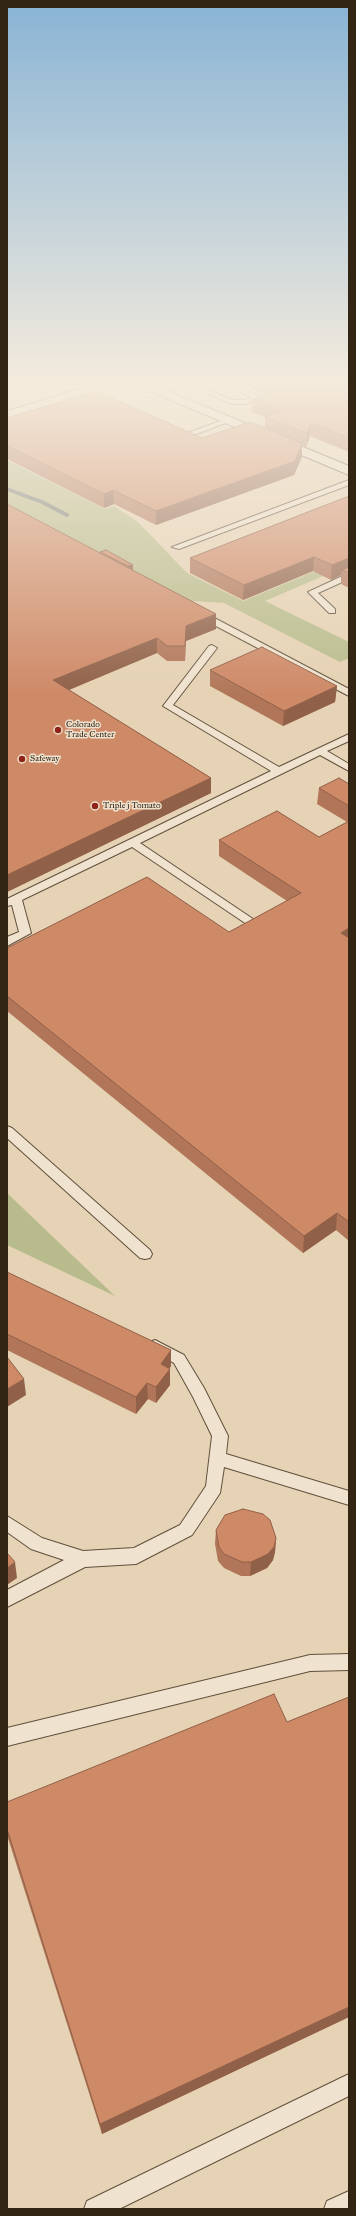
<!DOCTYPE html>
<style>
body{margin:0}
#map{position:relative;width:356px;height:2216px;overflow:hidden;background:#e6d2b4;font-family:"IM FELL Great Primer",serif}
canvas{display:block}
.frame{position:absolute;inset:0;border:8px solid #332514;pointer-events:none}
</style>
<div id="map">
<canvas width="356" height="2216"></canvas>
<div class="frame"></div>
</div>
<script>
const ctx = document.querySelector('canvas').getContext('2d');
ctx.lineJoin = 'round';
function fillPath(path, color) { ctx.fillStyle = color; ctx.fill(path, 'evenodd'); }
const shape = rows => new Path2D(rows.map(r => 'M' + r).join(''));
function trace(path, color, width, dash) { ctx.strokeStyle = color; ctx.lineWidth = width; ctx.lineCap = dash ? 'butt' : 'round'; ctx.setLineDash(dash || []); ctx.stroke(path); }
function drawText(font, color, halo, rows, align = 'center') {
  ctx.font = font + ' "IM FELL Great Primer",serif'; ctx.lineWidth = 3; ctx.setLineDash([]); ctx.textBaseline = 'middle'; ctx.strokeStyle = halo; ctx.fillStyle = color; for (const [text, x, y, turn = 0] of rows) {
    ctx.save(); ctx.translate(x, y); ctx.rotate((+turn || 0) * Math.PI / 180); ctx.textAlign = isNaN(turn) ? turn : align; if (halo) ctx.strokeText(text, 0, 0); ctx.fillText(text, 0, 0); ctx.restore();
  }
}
fillPath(shape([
 [7,460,105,509,114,506,138,522,187,573,243,601,349,557,349,565,265,601,349,642,349,658,340,662,224,603,163,599,7,516],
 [7,1193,115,1296,7,1245]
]), '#b8bb8b');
trace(shape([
 [7,489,42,502,67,515]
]), '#717b76', 4);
const service = shape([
 [7,386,18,386,7,390,7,386],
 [190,386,198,386,233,400,245,400,251,397,227,386,235,386,255,394,258,398,246,404,232,404,190,386],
 [229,418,233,420,231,421,194,435,187,433,229,418],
 [349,480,349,485,179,549,172,547,349,480],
 [349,573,349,579,318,593,335,609,335,613,329,613,308,592,349,573],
 [197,612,203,612,349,689,349,696,197,616,197,612],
 [212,645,217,648,173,705,279,767,349,734,349,741,327,751,349,764,349,771,320,755,140,843,259,923,261,925,259,927,251,927,132,847,22,900,31,933,7,946,7,937,19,932,12,905,7,906,7,899,271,771,163,706,209,646,212,645],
 [7,1126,12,1128,150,1250,152,1254,150,1258,145,1259,140,1258,7,1138,7,1126],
 [155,1340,184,1355,204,1388,228,1436,226,1454,349,1491,349,1505,224,1467,220,1493,192,1535,136,1564,85,1567,7,1607,7,1590,64,1560,31,1549,7,1532,7,1516,42,1538,83,1551,134,1548,180,1525,206,1486,212,1436,193,1397,174,1363,150,1350,147,1346,150,1342,155,1340],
 [349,1654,349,1670,310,1671,7,1746,7,1728,310,1655,349,1654],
 [349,2074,349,2096,119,2209,84,2209,87,2201,349,2074],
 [349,2191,349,2209,324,2209,327,2201,349,2191]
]);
const minor = shape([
 [90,386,107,386,105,388,7,419,7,411,90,386],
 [140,386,155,386,349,466,349,475,142,388,140,386]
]);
trace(service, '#60503c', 2);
trace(minor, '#60503c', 2);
fillPath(service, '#efe2ce');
fillPath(minor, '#efe2ce');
fillPath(shape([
 [247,386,349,386,349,452,310,436,306,447,302,445,302,457,294,475,156,525,114,504,104,508,7,459,7,418,202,438,265,428,265,417,251,412,252,399,267,394],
 [349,496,349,588,341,584,341,575,331,580,313,571,243,600,190,573,190,558],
 [100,552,133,565,133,570,132,570,216,629,186,641,185,661,167,661,157,653,69,690,211,778,211,793,7,892],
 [210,670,337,686,335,702,283,726,210,686],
 [349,784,349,1241,336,1230,303,1253,7,1011,7,948,229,932,287,901,219,856,219,840,319,837,347,822,317,804,319,788],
 [7,1272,171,1366,169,1369,170,1385,156,1403,148,1399,136,1414,7,1350],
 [216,1530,276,1538,275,1552,273,1560,267,1568,250,1576,241,1576,224,1568,218,1561,215,1544],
 [349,1697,349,2017,102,2134,7,1835,7,1802,287,1722]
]), '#b17659');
fillPath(shape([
 [311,423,310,436,306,447,307,433],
 [302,443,302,457,294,475,156,525,156,511],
 [113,490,114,504,104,508,104,494],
 [314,557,313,571,243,600,244,585],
 [349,558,349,572,342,570,341,575,331,580,332,565],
 [133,565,133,570,128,572,128,566],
 [216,614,216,629,186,641,185,661,186,626],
 [157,638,157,653,54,696,53,680],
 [337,686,335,702,283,726,284,711],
 [211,778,211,793,7,892,7,875],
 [349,928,349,944,341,933],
 [337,1213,336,1230,303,1253,304,1236],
 [171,1350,171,1366,161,1381,161,1364],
 [170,1369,170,1385,156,1403,156,1387],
 [24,1379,26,1395,7,1407,7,1389],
 [147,1383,148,1399,136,1414,136,1397],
 [276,1538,275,1552,273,1560,267,1568,250,1576,251,1562],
 [15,1562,17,1578,7,1585,7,1568],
 [349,2007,349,2017,102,2134,100,2124]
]), '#906048');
const building = shape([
 [279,386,349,386,349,438,311,423,307,433,265,417,282,411,252,399,285,388,279,386],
 [96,391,202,438,250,422,302,443,295,461,156,511,113,490,104,494,7,446,7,418,96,391],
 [349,496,349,558,332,565,314,557,244,585,190,558,349,496],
 [7,504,216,614,186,626,185,646,167,646,157,638,53,680,211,778,7,875,7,504],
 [106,550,133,565,128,566,100,552,106,550],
 [349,567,349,573,342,570,349,567],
 [262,647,337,686,284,711,210,670,262,647],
 [339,778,349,784,349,806,319,788,339,778],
 [277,811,319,837,349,821,349,928,341,933,349,938,349,1222,337,1213,304,1236,7,996,7,948,147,877,229,932,301,893,219,840,277,811],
 [7,1272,171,1350,161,1364,170,1369,156,1387,147,1383,136,1397,7,1334,7,1272],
 [7,1357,24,1379,7,1389,7,1357],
 [243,1509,263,1514,270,1520,276,1538,274,1547,268,1554,251,1562,242,1562,224,1554,219,1547,216,1530,225,1515,243,1509],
 [7,1553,15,1562,7,1568,7,1553],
 [274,1694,287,1722,349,1697,349,2007,100,2124,7,1829,7,1802,274,1694]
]);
fillPath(building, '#ce8967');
trace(building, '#906048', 1);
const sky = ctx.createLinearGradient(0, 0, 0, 696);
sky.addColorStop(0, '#89b4d5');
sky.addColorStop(0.55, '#f4ebdd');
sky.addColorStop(1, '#f4ebdd00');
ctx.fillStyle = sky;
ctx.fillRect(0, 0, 356, 696);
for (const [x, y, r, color] of [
 [58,730,4,"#8f2418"],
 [22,759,4,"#8f2418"],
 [95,806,4,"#8f2418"]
]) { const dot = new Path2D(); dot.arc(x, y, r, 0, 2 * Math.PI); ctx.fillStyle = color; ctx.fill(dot); trace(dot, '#efe2ce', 1.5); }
drawText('9px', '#332514', '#efe2ce', [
 ["Colorado",66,725],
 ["Trade Center",66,735],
 ["Safeway",30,759],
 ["Triple j Tomato",103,806]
], 'left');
</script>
